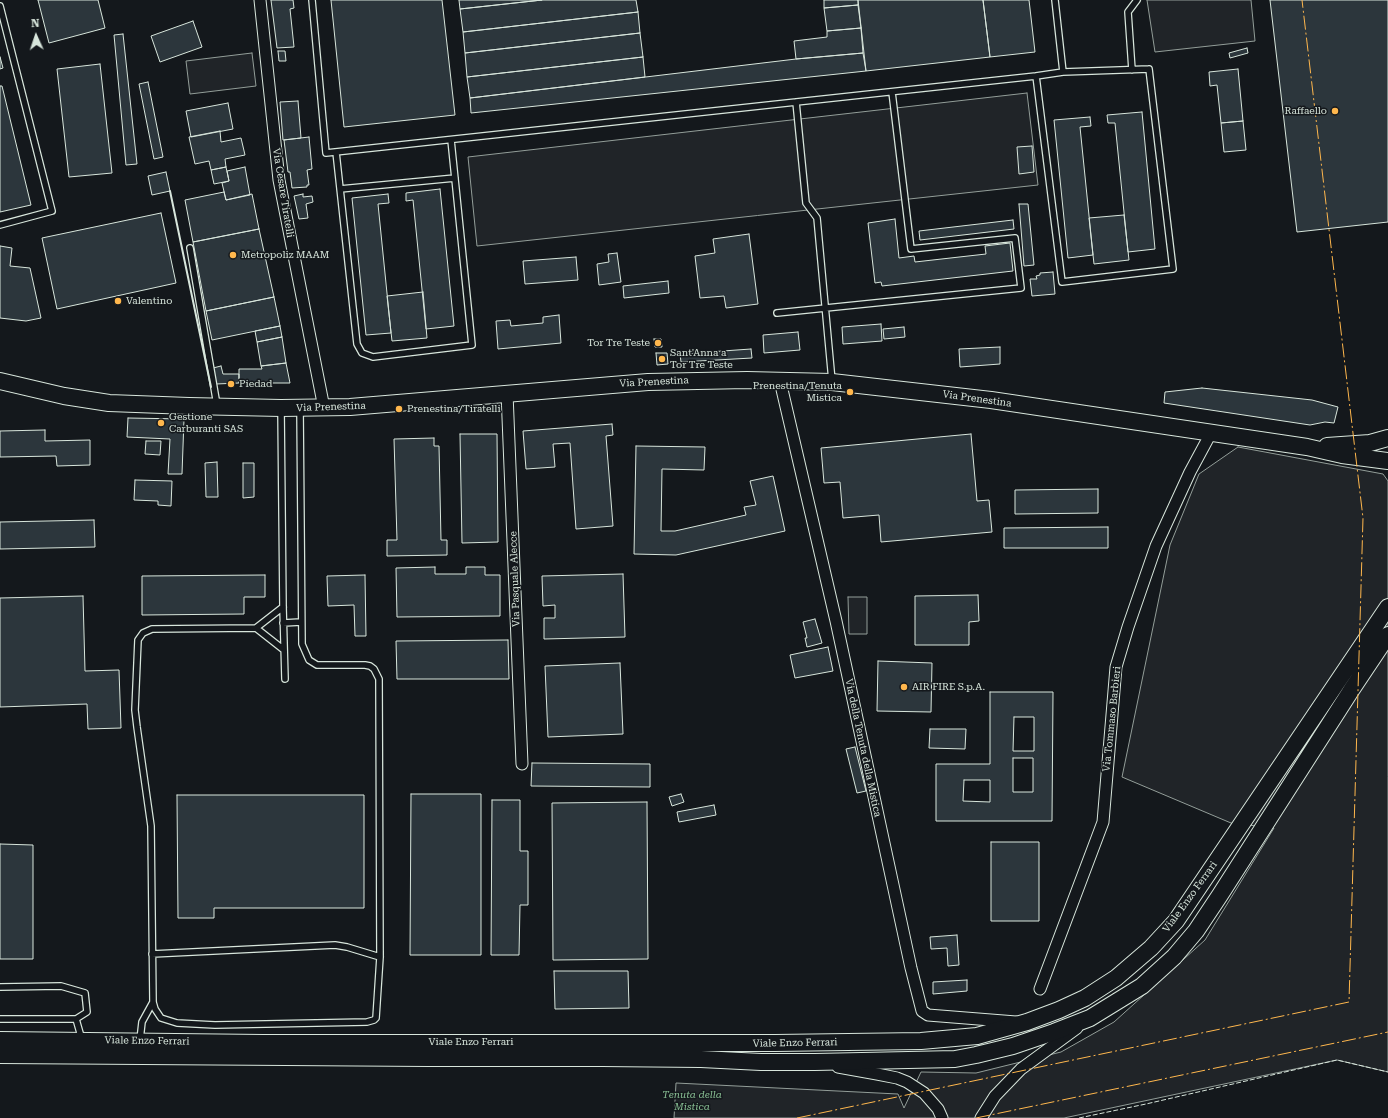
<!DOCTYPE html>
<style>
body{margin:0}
#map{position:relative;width:1388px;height:1118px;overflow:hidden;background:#14181c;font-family:"Roboto Serif",serif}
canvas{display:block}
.north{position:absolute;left:16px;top:16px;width:40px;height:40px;-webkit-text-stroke:3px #14181c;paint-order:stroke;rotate:357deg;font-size:11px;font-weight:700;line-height:16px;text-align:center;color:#d8e6dc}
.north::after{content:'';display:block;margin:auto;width:14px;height:18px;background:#d8e6dc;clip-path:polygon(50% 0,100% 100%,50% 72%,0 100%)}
</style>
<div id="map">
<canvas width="1388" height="1118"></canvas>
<div class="north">N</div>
</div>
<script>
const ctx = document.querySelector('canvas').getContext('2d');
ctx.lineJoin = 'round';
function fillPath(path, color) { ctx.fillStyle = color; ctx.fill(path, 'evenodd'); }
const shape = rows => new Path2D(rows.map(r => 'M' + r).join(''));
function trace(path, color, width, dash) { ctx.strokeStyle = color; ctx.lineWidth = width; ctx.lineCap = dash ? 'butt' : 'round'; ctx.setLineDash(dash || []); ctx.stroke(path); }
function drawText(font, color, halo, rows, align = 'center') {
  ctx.font = font + ' "Roboto Serif",serif'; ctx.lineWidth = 3; ctx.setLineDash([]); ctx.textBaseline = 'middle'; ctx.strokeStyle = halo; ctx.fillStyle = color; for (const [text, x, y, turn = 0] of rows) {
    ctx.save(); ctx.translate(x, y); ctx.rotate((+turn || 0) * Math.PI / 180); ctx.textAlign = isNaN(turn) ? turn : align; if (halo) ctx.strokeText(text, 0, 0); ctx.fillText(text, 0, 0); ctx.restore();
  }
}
const green = shape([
 [1147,0,1251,0,1255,41,1155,52,1147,0],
 [252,53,256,86,190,94,186,61,252,53],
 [1027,93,1038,185,477,246,468,157,1027,93],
 [1238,447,1383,474,1388,481,1388,1072,1337,1060,1064,1118,674,1118,676,1083,898,1094,904,1108,921,1072,976,1073,1061,1052,1114,1022,1205,940,1274,828,1231,823,1122,777,1170,545,1199,474,1238,447],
 [848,597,867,597,867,634,849,634,848,597]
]);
fillPath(green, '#202428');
trace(green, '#939e99', 1);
const building = shape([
 [38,0,98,0,105,28,49,43,38,0],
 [271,0,293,0,294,8,290,9,294,47,277,48,271,0],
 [331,0,442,0,455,115,344,127,331,0],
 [459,0,542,0,460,9,459,0],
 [542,0,636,0,638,12,463,32,460,9,542,0],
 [824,0,858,0,858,5,824,8,824,0],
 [858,0,983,0,990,57,866,71,858,0],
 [983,0,1029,0,1035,52,990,57,983,0],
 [1270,0,1388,0,1388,222,1297,232,1270,0],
 [858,5,861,28,827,31,824,8,858,5],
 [638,12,640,33,465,53,463,32,638,12],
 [193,21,202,47,160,62,151,36,193,21],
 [861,28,863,53,796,59,794,41,827,37,827,31,861,28],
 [640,33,643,57,467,77,465,53,640,33],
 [123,34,137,164,126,165,114,35,123,34],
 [1247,48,1248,53,1230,58,1229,53,1247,48],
 [278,51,285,51,286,61,279,61,278,51],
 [863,53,866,71,471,113,470,98,796,59,863,53],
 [0,57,3,68,0,69,0,57],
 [643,57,645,77,470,98,467,77,643,57],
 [100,64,112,173,69,177,57,69,100,64],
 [1238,69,1243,121,1221,123,1217,85,1210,86,1209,72,1238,69],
 [148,82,163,157,154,159,139,84,148,82],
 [0,86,2,86,31,205,0,212,0,86],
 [298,101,301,138,283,140,280,102,298,101],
 [228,103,233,129,191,137,186,111,228,103],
 [1142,112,1155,249,1128,252,1115,123,1108,123,1107,115,1142,112],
 [1090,117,1091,126,1080,127,1093,255,1068,258,1054,120,1090,117],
 [1243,121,1246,150,1224,152,1221,123,1243,121],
 [220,131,221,142,241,138,245,155,225,159,226,167,211,170,209,161,195,164,189,137,220,131],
 [309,137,312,169,307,170,309,185,307,185,307,187,292,188,290,172,288,172,284,140,309,137],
 [1032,146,1034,172,1019,174,1017,147,1032,146],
 [226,167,229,181,214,184,211,170,226,167],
 [245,167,250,195,226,200,222,183,229,181,227,171,245,167],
 [166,172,170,191,152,195,148,176,166,172],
 [440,189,454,326,426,329,413,200,406,201,406,193,440,189],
 [224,192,226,200,252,194,259,229,193,242,185,200,224,192],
 [303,194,303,197,312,196,313,202,306,204,308,218,299,219,294,196,303,194],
 [388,194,389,203,378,204,391,333,366,335,352,198,388,194],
 [1019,204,1028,204,1034,265,1024,266,1019,204],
 [161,213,176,283,57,309,42,238,161,213],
 [1124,215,1129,260,1094,264,1089,218,1124,215],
 [895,219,899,258,914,256,915,262,986,254,985,246,1010,243,1013,271,882,286,881,282,875,283,868,223,895,219],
 [1013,220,1014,229,920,240,919,231,1013,220],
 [259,229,274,297,206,311,193,242,259,229],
 [749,234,758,304,726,308,724,296,700,298,695,256,715,253,713,239,749,234],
 [0,246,12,248,10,266,30,268,41,318,26,321,0,318,0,246],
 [617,253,621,282,599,285,597,264,609,262,608,254,617,253],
 [576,257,578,280,525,284,523,261,576,257],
 [1053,272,1055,294,1032,296,1030,279,1037,279,1036,276,1040,275,1040,273,1053,272],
 [668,281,669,293,624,298,623,286,668,281],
 [423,292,427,338,392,341,387,296,423,292],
 [274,297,280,326,212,340,206,311,274,297],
 [559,315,561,343,498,349,496,321,510,320,511,326,543,323,543,317,559,315],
 [881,324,882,341,843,344,842,327,881,324],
 [280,326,282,337,257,342,255,331,280,326],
 [904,327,905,337,884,339,883,329,904,327],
 [798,332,800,350,764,353,763,335,798,332],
 [282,337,286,363,261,366,257,342,282,337],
 [654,339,661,339,662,347,655,347,654,339],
 [1000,347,1000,364,960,367,959,349,1000,347],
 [751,349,752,358,681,362,680,354,751,349],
 [656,353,667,353,668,364,657,365,656,353],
 [286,363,290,383,239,383,239,369,262,369,261,366,286,363],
 [221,366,223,374,239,374,239,383,216,384,213,368,221,366],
 [1202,388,1312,400,1338,407,1334,423,1325,422,1310,425,1164,403,1165,392,1202,388],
 [128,418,184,419,182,474,168,474,170,439,127,437,128,418],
 [612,424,613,435,606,436,613,526,576,529,570,443,553,444,555,467,526,469,523,431,612,424],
 [45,430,45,441,90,440,90,465,57,466,56,456,0,457,0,431,45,430],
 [460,434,497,434,498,542,462,543,460,434],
 [971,434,977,501,989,500,992,532,881,542,879,515,843,518,840,482,824,483,821,448,971,434],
 [434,438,434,446,439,446,441,540,447,540,447,555,387,556,387,540,397,540,394,439,434,438],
 [146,441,161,441,160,455,145,454,146,441],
 [636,446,705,447,704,470,662,469,661,531,675,531,746,515,744,507,756,505,750,481,773,476,785,531,676,555,634,554,636,446],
 [217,462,218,497,206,497,205,463,217,462],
 [243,463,254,463,254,497,243,498,243,463],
 [135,480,172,481,171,506,158,505,158,501,134,500,135,480],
 [1098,489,1098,513,1015,514,1015,490,1098,489],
 [94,520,95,547,0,549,0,522,94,520],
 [1108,527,1108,548,1004,548,1004,528,1108,527],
 [435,567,435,574,466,574,466,567,485,567,485,575,500,575,500,616,397,617,396,568,435,567],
 [623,574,625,637,544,639,544,618,555,618,555,605,543,606,542,576,623,574],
 [265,575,265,597,244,597,244,614,142,615,142,576,265,575],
 [365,575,366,636,355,636,354,605,328,606,327,576,365,575],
 [978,595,979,621,969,622,969,645,915,645,915,596,978,595],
 [83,596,85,671,119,670,121,728,88,729,87,704,0,707,0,598,83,596],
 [815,619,822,643,807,647,805,638,807,638,803,622,815,619],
 [508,640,509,679,397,679,396,641,508,640],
 [828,647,833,671,795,678,790,655,828,647],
 [878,661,932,663,931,712,877,711,878,661],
 [620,663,623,734,548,737,545,666,620,663],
 [990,692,1053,692,1052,821,936,821,936,764,990,764,990,692],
 [1014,717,1034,717,1034,751,1013,751,1014,717],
 [1013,758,1033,758,1033,792,1013,792,1013,758],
 [964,780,990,780,990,802,963,801,964,780],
 [930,729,966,729,965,749,929,748,930,729],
 [855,747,866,791,857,793,846,749,855,747],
 [532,763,650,764,650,787,531,786,532,763],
 [411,794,481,794,481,955,410,955,411,794],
 [681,794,684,802,672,806,669,797,681,794],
 [177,795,364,795,364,908,214,908,214,918,178,918,177,795],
 [492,800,520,800,520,851,528,851,528,905,520,905,519,955,491,955,492,800],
 [647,802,648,959,553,960,552,803,647,802],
 [714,805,716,815,679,822,677,812,714,805],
 [991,842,1039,842,1039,921,991,921,991,842],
 [0,844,33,845,33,959,0,959,0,844],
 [957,935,959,965,948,966,947,948,931,949,930,937,957,935],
 [554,971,628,971,629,1008,555,1009,554,971],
 [967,980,967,991,933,994,933,982,967,980]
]);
fillPath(building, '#2c363c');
trace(building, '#d8e6dc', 1);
const lane = shape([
 [312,0,326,153,1036,76],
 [1055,0,1063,72],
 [0,6,52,211,0,225],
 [1149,69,1173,269,1062,282,1036,76,1063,72,1149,69],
 [1132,70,1128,12,1137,0],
 [796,102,806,203,817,218,832,381],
 [336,152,357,344,362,353,373,357,472,345,451,140],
 [340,189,455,178],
 [190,248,217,405],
 [777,313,1021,288,1015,238,911,249,892,92],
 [281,409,283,607,285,679],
 [283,607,256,628,152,629,143,633,138,640,135,710,137,727,151,826,153,1002,155,1009,161,1018,177,1023,215,1025,367,1022,374,1020,376,1018,380,957,379,679,374,669,370,666,365,665,317,665,309,660,302,644,300,408],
 [283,623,301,622],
 [256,628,284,650],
 [152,954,335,945,347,947,380,957],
 [0,987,61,986,85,993,87,1012,76,1019],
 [0,1019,76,1019,82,1040],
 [140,1040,142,1022,153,1002]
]);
const street = shape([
 [260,0,279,180,324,408],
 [780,381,836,621,911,968,922,1011,928,1015,1016,1022],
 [507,393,522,764],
 [1040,989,1103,822,1116,667,1128,627,1156,546,1190,472,1211,433],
 [838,1067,877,1074,897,1078,907,1082,924,1093,938,1109,942,1118],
 [981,1118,995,1096,1021,1069,1077,1028]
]);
const secondary = shape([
 [0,381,64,396,109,403,189,406,281,408,350,407,648,382,747,380,832,382,991,400,1307,447,1342,455,1388,461],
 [1327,446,1370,443,1388,438],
 [0,1040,263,1043,775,1043,921,1041,977,1036,1027,1022,1059,1010,1085,998,1116,978,1151,948,1176,921,1388,607],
 [0,1055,428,1058,602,1058,701,1059,761,1062,815,1062,955,1059,976,1055,1013,1046,1054,1032,1090,1018,1142,986,1174,957,1196,931,1220,895,1352,689,1388,635]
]);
trace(lane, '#d8e6dc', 8);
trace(street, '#d8e6dc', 13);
trace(secondary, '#d8e6dc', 18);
trace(lane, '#14181c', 5.5);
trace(street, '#14181c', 11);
trace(secondary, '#14181c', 16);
trace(shape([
 [1079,1118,1146,1104,1337,1060,1388,1072]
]), '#d8e6dc', 1, [5, 2]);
trace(shape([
 [170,191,211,387]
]), '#d8e6dc', 2);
trace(shape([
 [797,1118,1349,1002,1363,518,1302,0],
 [976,1118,1388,1032]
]), '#ffb74d', 1, [14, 3, 2, 3]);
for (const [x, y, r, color] of [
 [1335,111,4,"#ffb74d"],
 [233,255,4,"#ffb74d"],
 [118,301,4,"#ffb74d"],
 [658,343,4,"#ffb74d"],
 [662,359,4,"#ffb74d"],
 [231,384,4,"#ffb74d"],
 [850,392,4,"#ffb74d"],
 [399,409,4,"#ffb74d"],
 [161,423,4,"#ffb74d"],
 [904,687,4,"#ffb74d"]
]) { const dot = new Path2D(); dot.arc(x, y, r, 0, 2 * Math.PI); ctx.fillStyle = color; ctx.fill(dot); trace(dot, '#14181c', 1.5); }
drawText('10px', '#d8e6dc', '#14181c', [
 ["Raffaello",1327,111,"right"],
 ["Metropoliz MAAM",241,255],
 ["Valentino",126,301],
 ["Tor Tre Teste",650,343,"right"],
 ["Sant'Anna a",670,353],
 ["Tor Tre Teste",670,365],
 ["Piedad",239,384],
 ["Prenestina/Tenuta",842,386,"right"],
 ["Mistica",842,398,"right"],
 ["Prenestina/Tiratelli",407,409],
 ["Gestione",169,417],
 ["Carburanti SAS",169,429],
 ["AIR FIRE S.p.A.",912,687]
], 'left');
drawText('10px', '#d8e6dc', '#14181c', [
 ["Via Cesare Tiratelli",283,193,81],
 ["Via Prenestina",654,382,-3],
 ["Via Prenestina",977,399,8],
 ["Via Prenestina",331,407,-2],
 ["Via Pasquale Alecce",515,579,-92],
 ["Via Tommaso Barbieri",1112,719,-84],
 ["Via della Tenuta della Mistica",863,748,78],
 ["Viale Enzo Ferrari",1190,897,-54],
 ["Viale Enzo Ferrari",147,1041,1],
 ["Viale Enzo Ferrari",471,1042],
 ["Viale Enzo Ferrari",795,1043,-1]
]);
drawText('italic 10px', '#8ac095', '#14181c', [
 ["Tenuta della",692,1095],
 ["Mistica",692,1107]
]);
</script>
